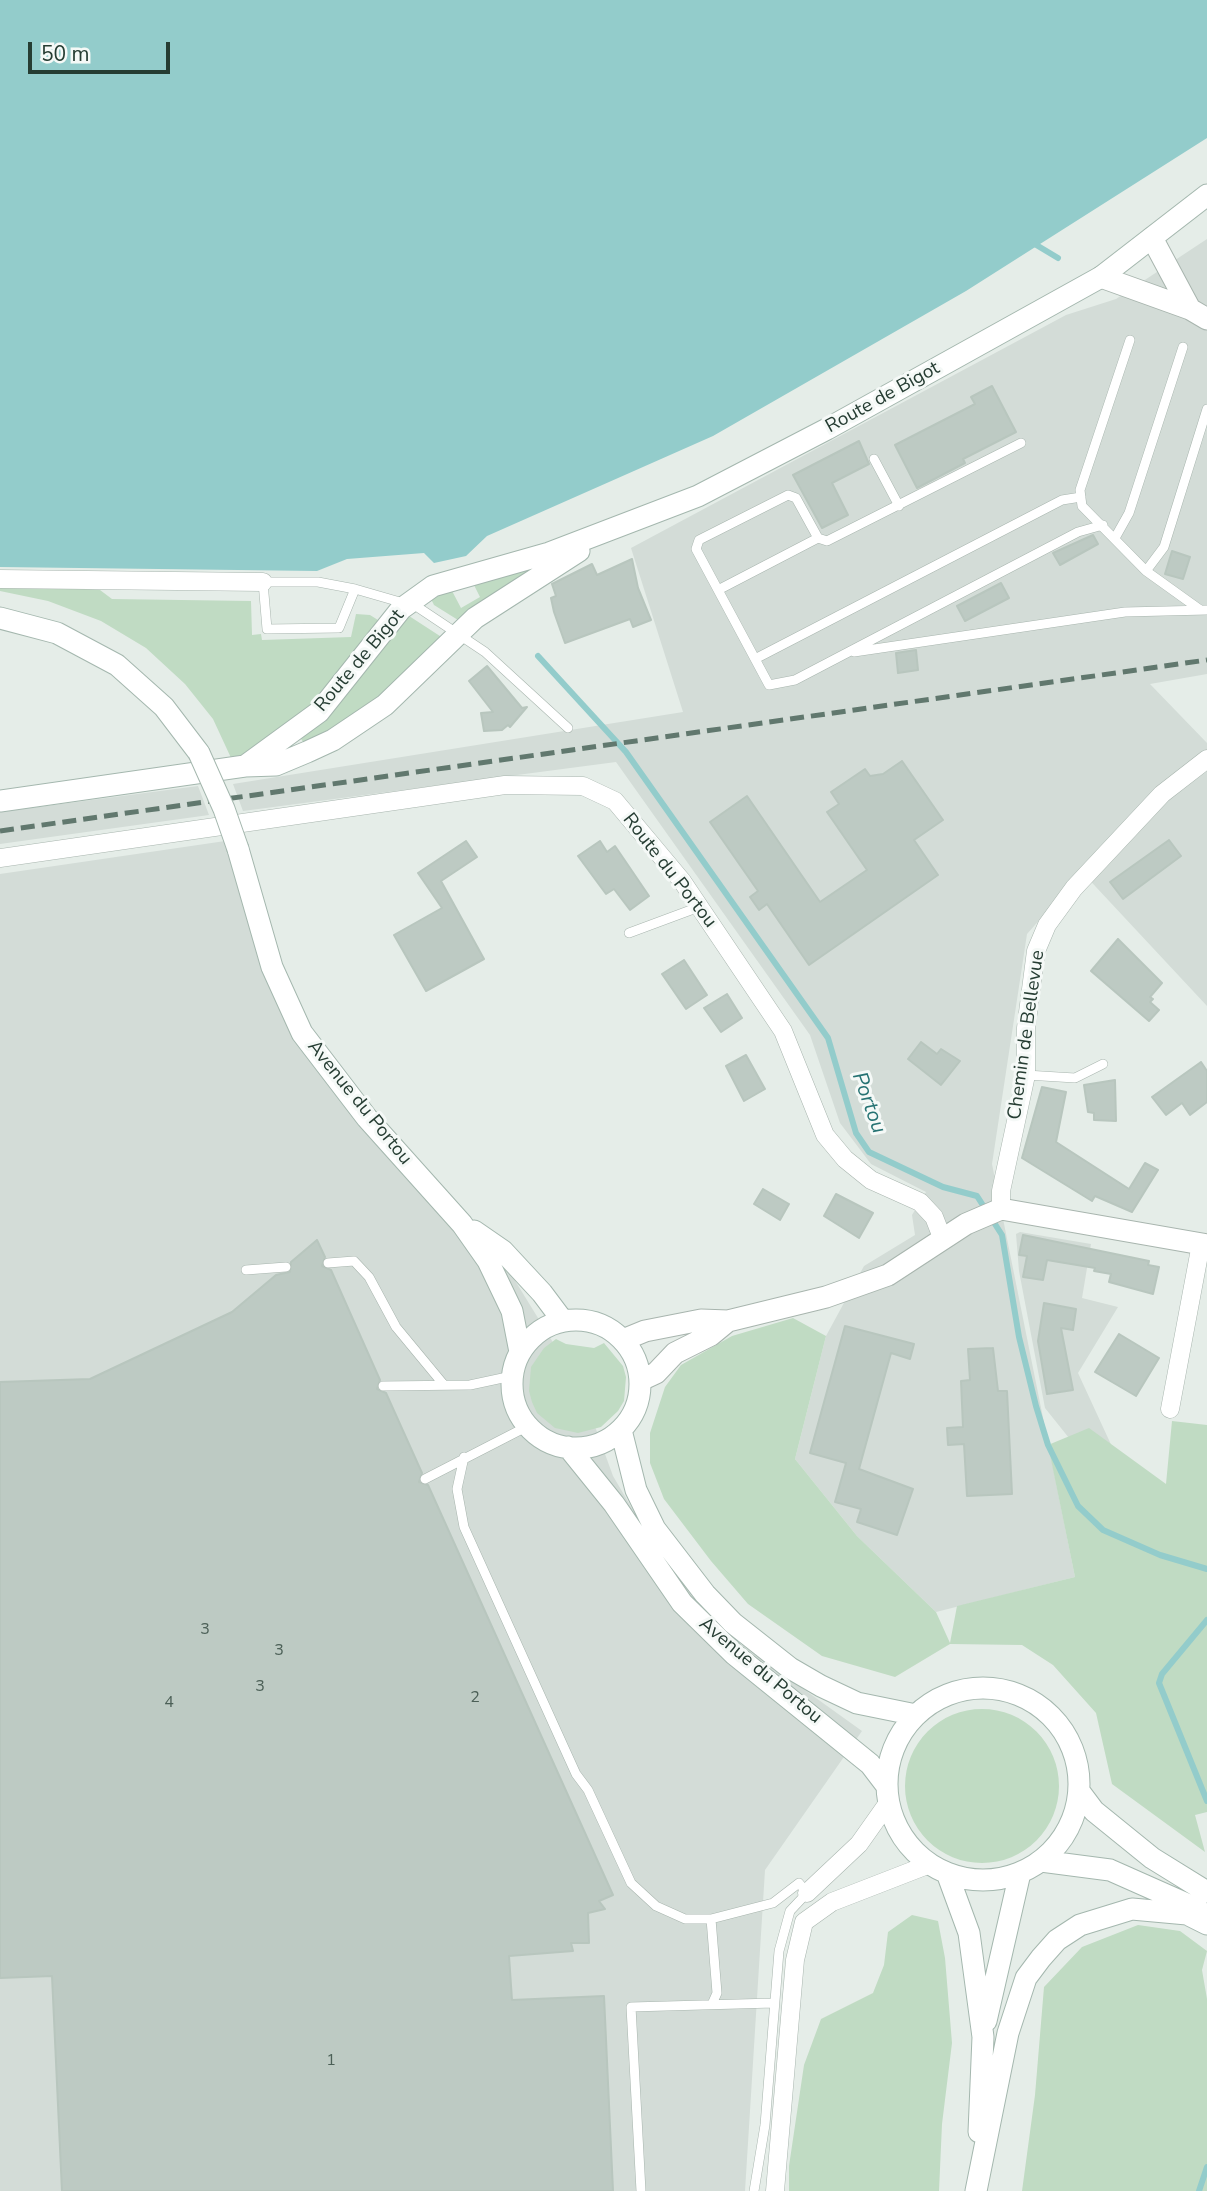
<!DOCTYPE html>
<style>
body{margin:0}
#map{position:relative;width:1207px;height:2191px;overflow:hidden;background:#e5ede8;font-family:"Nunito Sans",sans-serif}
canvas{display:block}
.scale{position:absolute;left:28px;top:42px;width:142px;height:32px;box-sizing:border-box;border:4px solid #263d33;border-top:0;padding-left:9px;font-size:21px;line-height:24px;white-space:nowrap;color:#263d33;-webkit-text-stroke:5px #f5f9f7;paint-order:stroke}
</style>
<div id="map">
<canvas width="1207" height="2191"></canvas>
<div class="scale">50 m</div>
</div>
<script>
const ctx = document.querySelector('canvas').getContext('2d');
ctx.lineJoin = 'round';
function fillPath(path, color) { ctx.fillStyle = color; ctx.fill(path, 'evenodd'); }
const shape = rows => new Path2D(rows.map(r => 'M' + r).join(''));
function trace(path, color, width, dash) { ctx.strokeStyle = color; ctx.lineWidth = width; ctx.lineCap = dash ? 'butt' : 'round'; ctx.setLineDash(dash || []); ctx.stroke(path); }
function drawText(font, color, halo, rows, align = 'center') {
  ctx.font = font + ' "Nunito Sans",sans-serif'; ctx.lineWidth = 6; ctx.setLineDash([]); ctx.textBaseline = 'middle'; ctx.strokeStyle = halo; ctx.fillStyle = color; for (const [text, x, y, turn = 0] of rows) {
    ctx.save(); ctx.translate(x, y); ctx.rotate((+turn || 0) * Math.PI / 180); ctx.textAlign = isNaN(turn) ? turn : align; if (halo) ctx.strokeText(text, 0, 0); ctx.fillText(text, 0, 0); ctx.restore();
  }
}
fillPath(shape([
 [1207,239,1207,674,1150,684,1207,743,1207,1006,1082,872,1027,934,992,1164,1075,1577,936,1612,857,1536,795,1459,826,1336,864,1266,915,1235,912,1215,926,1192,871,1164,840,1123,810,1035,616,762,243,811,233,784,683,712,631,548,1066,315,1116,299],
 [198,786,209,815,0,844,0,812],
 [232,840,282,996,349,1102,503,1261,581,1388,613,1476,653,1544,728,1635,862,1731,765,1870,745,2191,0,2191,0,874],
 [1020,1232,1091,1244,1082,1298,1118,1307,1078,1373,1114,1451,1089,1463,1045,1408,1019,1271,1016,1234]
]), '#d3dcd7');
fillPath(shape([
 [533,567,536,570,458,620,434,605,430,597,451,589,461,608,480,597,474,585],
 [0,583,100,590,112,599,251,601,252,635,261,634,262,640,351,637,356,614,370,615,378,620,377,627,312,707,255,750,232,760,213,719,185,684,146,648,101,621,48,601,0,591],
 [406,614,443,638,386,696,306,746,299,736],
 [793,1318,826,1336,795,1459,857,1536,936,1612,950,1643,957,1606,1075,1577,1048,1445,1089,1428,1166,1484,1172,1421,1207,1425,1207,1812,1195,1815,1205,1852,1112,1784,1096,1713,1053,1665,1022,1645,950,1644,895,1677,822,1656,748,1604,711,1561,664,1499,650,1463,650,1433,665,1387,681,1365,732,1336],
 [556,1339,566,1344,594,1348,604,1343,623,1366,626,1377,624,1401,618,1411,601,1427,578,1433,555,1428,537,1413,532,1402,529,1391,531,1367,544,1348],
 '905 1786a77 77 0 1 1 154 0a77 77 0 1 1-154 0Z',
 [912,1915,938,1921,945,1958,952,2043,942,2124,939,2191,789,2191,789,2166,804,2065,821,2019,873,1993,884,1965,888,1932],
 [1138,1925,1180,1931,1207,1951,1202,1970,1207,1999,1207,2191,1022,2191,1035,2095,1044,1987,1082,1947]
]), '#c0dbc3');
fillPath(shape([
 [0,0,1207,0,1207,138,966,291,713,436,487,536,466,556,434,563,424,553,347,559,317,571,0,567]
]), '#93cccb');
trace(shape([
 [1033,243,1058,258],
 [538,656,626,752,828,1038,856,1133,869,1152,943,1187,977,1196,1002,1235,1019,1337,1036,1406,1048,1445,1078,1506,1103,1530,1160,1555,1207,1569],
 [1207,1620,1162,1674,1159,1683,1207,1801],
 [1199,2191,1207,2167]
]), '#93cccb', 6);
const building = shape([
 [992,386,1016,432,963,459,965,463,917,488,895,445,975,404,971,397,992,386],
 [859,441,869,464,832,483,848,515,822,528,793,475,859,441],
 [1093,535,1098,544,1060,565,1053,553,1093,535],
 [1172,551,1190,557,1183,579,1165,574,1172,551],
 [632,559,638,588,651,620,633,627,630,619,565,643,554,612,551,598,556,596,552,584,592,564,597,575,632,559],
 [1001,583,1009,598,965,621,957,606,1001,583],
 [916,650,918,670,898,673,896,653,916,650],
 [487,666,522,708,527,707,510,727,508,725,502,730,484,731,481,713,493,712,469,681,487,666],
 [902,761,943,820,914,840,938,875,809,965,767,904,759,910,750,897,758,891,710,822,747,796,820,902,867,870,827,812,839,804,831,792,865,769,870,776,883,774,902,761],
 [1169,840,1181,856,1123,899,1110,882,1169,840],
 [466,841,477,857,441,881,484,959,426,991,394,935,442,908,418,873,466,841],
 [600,841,607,852,615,846,649,896,630,910,614,889,606,894,578,856,600,841],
 [1118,939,1162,983,1150,997,1153,999,1150,1002,1159,1010,1149,1021,1091,971,1118,939],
 [684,960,707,995,686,1009,662,974,684,960],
 [727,994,742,1018,721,1032,704,1008,727,994],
 [921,1042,937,1054,941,1049,960,1061,941,1085,908,1059,921,1042],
 [746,1055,765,1089,744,1101,726,1066,746,1055],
 [1201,1062,1207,1071,1207,1102,1190,1115,1182,1103,1166,1115,1152,1097,1201,1062],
 [1115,1080,1116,1121,1094,1120,1094,1113,1088,1112,1084,1085,1115,1080],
 [1042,1087,1066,1092,1056,1142,1129,1189,1145,1163,1158,1170,1132,1212,1095,1196,1092,1201,1022,1158,1042,1087],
 [763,1189,789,1204,780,1220,754,1204,763,1189],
 [836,1194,873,1213,859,1238,824,1216,836,1194],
 [1023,1235,1149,1261,1148,1265,1159,1267,1153,1294,1109,1282,1111,1274,1094,1271,1095,1268,1047,1260,1043,1280,1023,1277,1027,1256,1019,1255,1023,1235],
 [317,1240,325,1257,322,1266,331,1270,380,1380,377,1389,386,1393,422,1473,419,1482,428,1485,613,1895,599,1901,605,1909,588,1913,589,1943,571,1943,573,1951,509,1956,512,2000,604,1996,613,2191,62,2191,52,1976,0,1978,0,1382,90,1379,232,1312,276,1275,290,1272,291,1262,317,1240],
 [1044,1303,1076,1309,1073,1330,1061,1328,1073,1390,1047,1394,1038,1341,1044,1303],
 [845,1326,914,1344,910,1359,891,1353,859,1469,913,1489,897,1535,857,1522,861,1509,835,1502,846,1463,810,1453,845,1326],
 [1119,1334,1159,1358,1136,1396,1095,1372,1119,1334],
 [993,1348,998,1391,1007,1391,1012,1494,967,1496,964,1444,948,1445,947,1428,963,1427,961,1381,970,1380,968,1349,993,1348]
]);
fillPath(building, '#bdcac3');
trace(building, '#b8c6be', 2);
const service = shape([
 [1130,340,1080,490,1082,506,1146,571,1199,609],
 [1021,443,827,541,818,538,796,498,788,495,699,540,696,549,769,685,795,680,1078,532,1103,525],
 [874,459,899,506],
 [1115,538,1129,513,1183,347],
 [1146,571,1164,547,1207,409],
 [355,589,339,628,267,629,263,582,318,582,355,589,400,602,410,602,485,652,568,728],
 [718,590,818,538],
 [854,652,1125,612,1207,610],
 [755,659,1062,500,1081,497],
 [629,933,699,907],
 [1026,1075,1075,1078,1103,1064],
 [328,1263,354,1261,369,1277,396,1327,444,1385],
 [246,1270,286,1267],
 [383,1386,470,1385,512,1376],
 [464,1457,457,1489,464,1527,576,1774,588,1790,631,1883,656,1906,685,1919,711,1919,773,1903,799,1883,807,1893,790,1911,779,1951,765,2125,754,2191],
 [425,1479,528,1426],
 [711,1919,717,1993,713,2002],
 [641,2191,631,2007,774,2003]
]);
const minor = shape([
 [0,579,263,582],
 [0,858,505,785,583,786,615,801,682,881,783,1031,825,1135,845,1159,871,1180,920,1202,934,1217,943,1240],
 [1001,1209,1001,1191,1026,1075,1026,1028,1036,951,1047,925,1074,888,1162,794,1207,759],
 [1170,1409,1201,1244],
 [807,1893,859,1844,888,1803],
 [775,2191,795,1960,804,1922,832,1902,930,1864]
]);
const tertiary = shape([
 [1152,238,1190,309],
 [1101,277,1190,309,1207,319],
 [623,1340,645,1331,701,1320,728,1321,826,1297,888,1275,966,1224,1001,1209,1207,1245],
 [641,1380,656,1373,675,1353,711,1335,728,1321]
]);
const secondary = shape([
 [0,618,57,633,117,665,164,707,199,753],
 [245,766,319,712,401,609,433,586,549,553,698,496,827,429,1101,277,1207,195],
 [0,801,245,766,276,765,307,752,333,740,385,705,475,618,579,551],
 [238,849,272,967,302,1033,367,1118,462,1224,488,1261,512,1311,520,1352],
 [474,1231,503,1251,542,1293,563,1321],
 '512 1384a64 64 0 1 1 128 0a64 64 0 1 1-128 0Z',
 [621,1430,636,1490,655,1529,705,1594,733,1623,790,1668,821,1686,857,1703,916,1715],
 [568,1447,614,1504,682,1603,734,1654,870,1764,886,1785],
 '887 1784a96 96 0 1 1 192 0a96 96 0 1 1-192 0Z',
 [1079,1791,1094,1811,1152,1858,1207,1892],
 [1041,1861,1110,1870,1198,1909],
 [947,1873,969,1933,983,2037,979,2132],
 [986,2021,1020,1873],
 [976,2191,1008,2033,1026,1978,1041,1958,1057,1940,1080,1925,1132,1909,1187,1914,1207,1924]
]);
trace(service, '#a8b5ae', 10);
trace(minor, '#a8b5ae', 19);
trace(tertiary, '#a8b5ae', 23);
trace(secondary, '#a4b7ae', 23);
trace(service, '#fff', 9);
trace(minor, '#fff', 18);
trace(tertiary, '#fff', 21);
trace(secondary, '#fff', 21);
trace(shape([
 [0,831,1207,660]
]), '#61786e', 5, [14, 7]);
const secondaryBridge = shape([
 [199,753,224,809,238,849]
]);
trace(secondaryBridge, '#a4b7ae', 23, []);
trace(secondaryBridge, '#fff', 21);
drawText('16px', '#4c6057', null, [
 ["3",205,1630],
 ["3",279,1651],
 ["3",260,1687],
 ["2",475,1698],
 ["4",169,1703],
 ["1",331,2061]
]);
drawText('19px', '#263d33', '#f5f9f7', [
 ["Route de Bigot",883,398,-29],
 ["Route de Bigot",360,661,-50],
 ["Route du Portou",669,871,52],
 ["Chemin de Bellevue",1027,1035,-82],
 ["Avenue du Portou",359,1103,51],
 ["Avenue du Portou",760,1671,40]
]);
drawText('italic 21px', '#267373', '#f5f9f7', [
 ["Portou",868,1103,70]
]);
</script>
